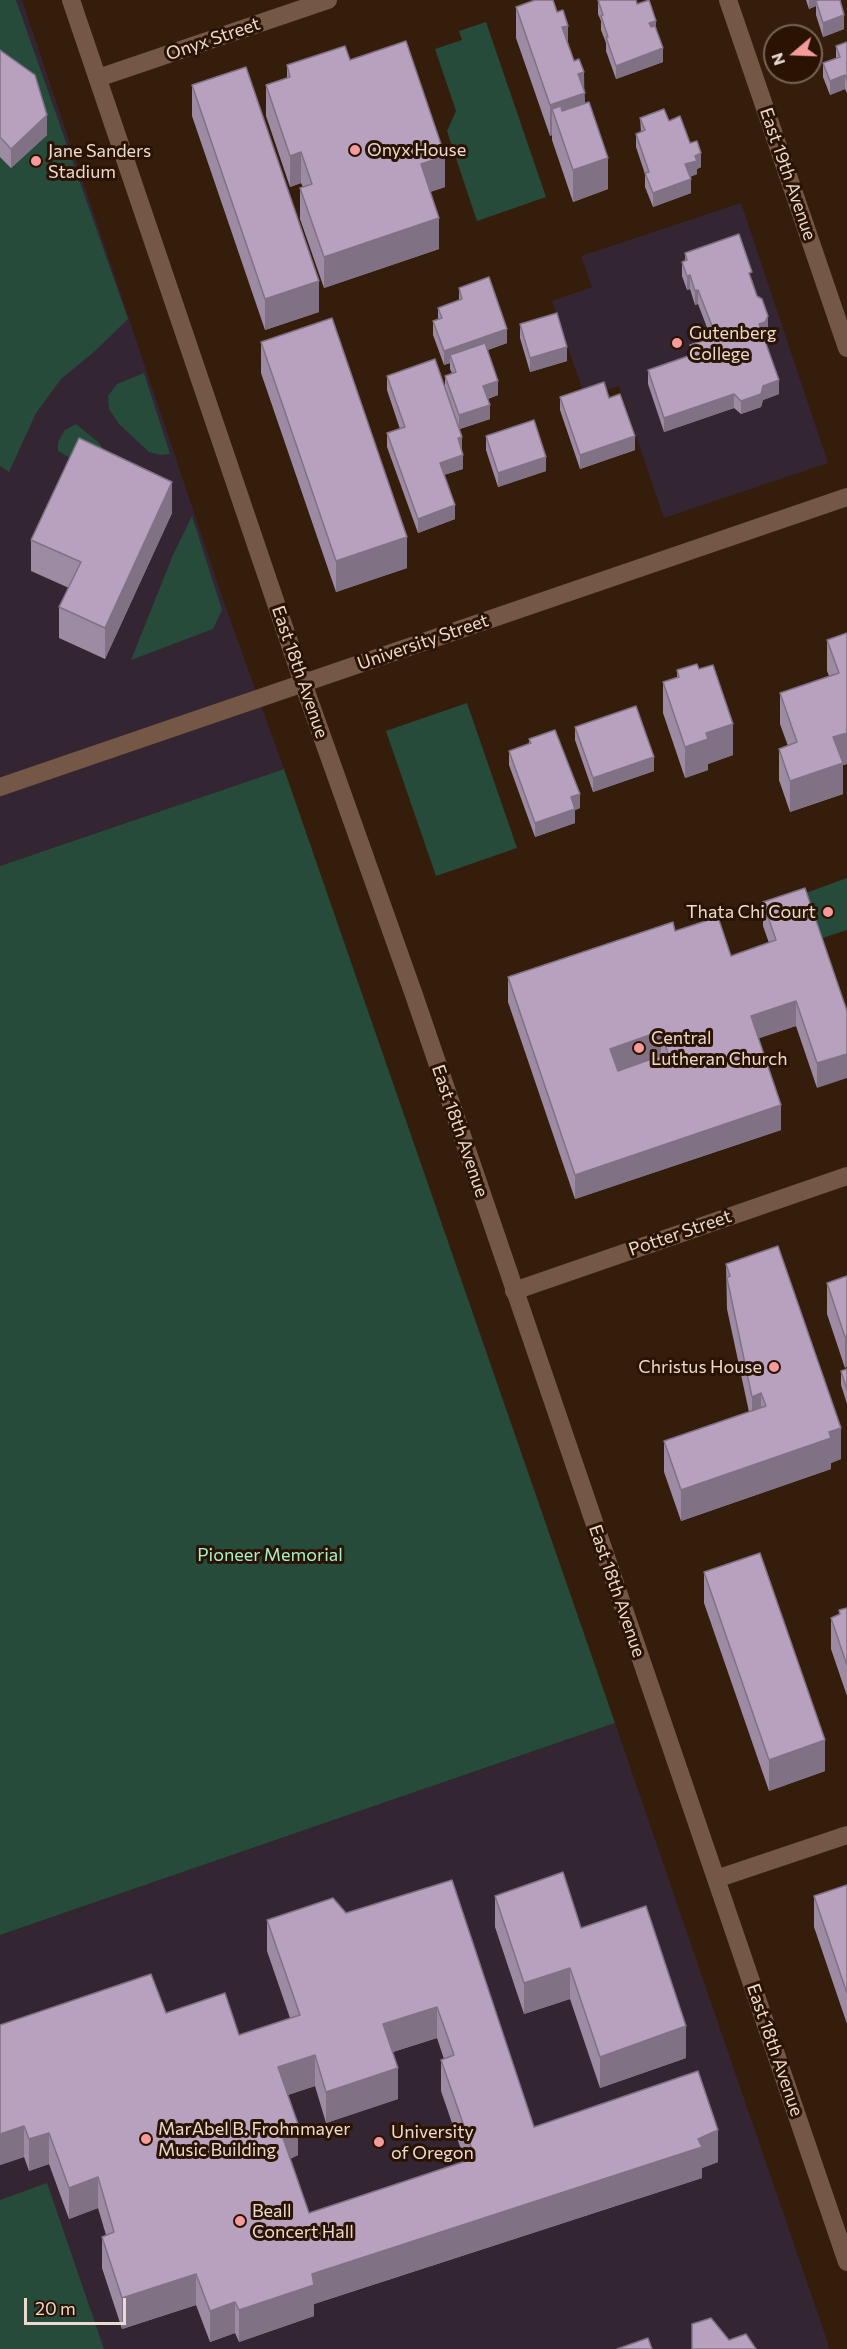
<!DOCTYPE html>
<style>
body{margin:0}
#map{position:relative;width:847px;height:2349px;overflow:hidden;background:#351d0c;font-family:Commissioner,sans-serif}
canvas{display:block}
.north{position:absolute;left:763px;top:24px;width:60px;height:60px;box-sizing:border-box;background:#2b1303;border:2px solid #786355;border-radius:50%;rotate:251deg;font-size:16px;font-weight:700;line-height:24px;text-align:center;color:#ebdacf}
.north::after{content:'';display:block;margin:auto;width:21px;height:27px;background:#f59b9c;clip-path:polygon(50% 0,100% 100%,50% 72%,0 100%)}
.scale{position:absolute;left:24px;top:2298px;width:102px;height:27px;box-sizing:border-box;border:3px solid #ebdacf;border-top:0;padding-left:8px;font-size:18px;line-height:21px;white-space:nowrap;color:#ebdacf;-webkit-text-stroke:4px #2b1303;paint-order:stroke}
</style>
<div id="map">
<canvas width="847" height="2349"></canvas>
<div class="north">N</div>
<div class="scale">20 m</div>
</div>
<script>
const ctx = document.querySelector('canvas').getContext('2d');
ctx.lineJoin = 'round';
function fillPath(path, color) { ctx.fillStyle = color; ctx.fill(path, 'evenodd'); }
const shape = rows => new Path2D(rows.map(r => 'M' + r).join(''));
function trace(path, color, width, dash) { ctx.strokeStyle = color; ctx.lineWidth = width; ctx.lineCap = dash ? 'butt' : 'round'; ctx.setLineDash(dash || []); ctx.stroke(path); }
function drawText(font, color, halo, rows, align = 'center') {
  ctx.font = font + ' Commissioner,sans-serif'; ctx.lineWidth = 6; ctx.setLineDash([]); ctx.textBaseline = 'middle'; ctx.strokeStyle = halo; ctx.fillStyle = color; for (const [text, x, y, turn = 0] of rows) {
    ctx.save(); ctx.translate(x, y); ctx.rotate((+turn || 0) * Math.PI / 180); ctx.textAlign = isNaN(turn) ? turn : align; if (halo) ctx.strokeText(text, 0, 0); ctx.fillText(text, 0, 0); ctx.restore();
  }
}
fillPath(shape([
 [0,0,22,0,226,608,284,769,0,866],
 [741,203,828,463,664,518,619,386,585,397,552,301,592,287,581,256],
 [615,1723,830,2349,0,2349,0,1935]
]), '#342532');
fillPath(shape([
 [0,0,16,0,128,319,95,351,61,379,36,413,9,472,0,466],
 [486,22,546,197,477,221,447,131,456,111,435,49,462,40,459,31],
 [144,373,170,454,161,455,149,452,119,424,109,409,108,396,117,384],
 [76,424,99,443,109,458,70,458,58,451,58,442,65,430],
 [192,516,222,610,213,629,131,660,173,555],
 [467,703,517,848,436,876,386,731],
 [284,769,615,1723,0,1935,0,866],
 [847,878,847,930,819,939,803,894],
 [47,2183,104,2349,0,2349,0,2200]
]), '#264b3b');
trace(shape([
 [98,78,328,0],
 [0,787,847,497],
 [514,1291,847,1176]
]), '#745745', 18);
trace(shape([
 [71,0,303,683,414,995,847,2262],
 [728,0,847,348],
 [716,1879,847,1835]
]), '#745745', 18);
fillPath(shape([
 [598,0,637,4,656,28,663,62,616,79,606,51,606,43,601,30,601,21,598,14],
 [806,0,840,0,844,29,823,37,816,15,816,6,809,9],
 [516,7,568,43,584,89,585,103,608,189,573,202,552,140,552,135,550,136,516,38],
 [847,42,847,93,845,89,830,95,823,77,823,63,836,58,836,46],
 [0,50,47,135,11,168,0,157],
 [350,60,445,187,430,192,439,249,324,288,300,219,300,188,303,187,301,183,290,187,266,116,266,85,287,78,287,65],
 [192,85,319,312,265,330,192,116],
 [640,118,669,121,690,143,701,167,697,169,697,174,690,177,691,193,653,207,645,187,645,174,636,147,636,134,641,132],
 [685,253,752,280,768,330,765,336,764,336,779,394,763,400,761,407,741,414,734,408,664,432,648,384,648,370,690,356,690,345,711,338,698,304,695,305,690,289,687,290,682,276,682,262,685,261],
 [459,288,507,343,488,350,498,395,488,399,490,419,460,429,462,451,463,469,444,475,455,519,418,533,387,447,387,433,400,429,387,390,387,376,445,387,445,376,452,373,450,369,450,363,444,365,433,335,433,321,438,319,438,308,459,300],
 [520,324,567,361,530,372,520,338],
 [261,342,407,568,336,592,261,373],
 [560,397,609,398,635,450,580,469,560,410],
 [486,436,546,471,498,487,486,450],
 [172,513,105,659,59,638,59,607,69,588,31,571,31,540],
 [847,633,847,764,843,765,843,794,790,812,779,780,779,749,788,746,780,724,780,693,829,676,827,671,827,640],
 [677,670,733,755,708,764,708,770,685,778,663,713,663,682,677,677],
 [575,727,654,771,593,792,575,740],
 [529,739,580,808,575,810,575,823,535,837,509,765,509,751,529,744],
 [763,902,847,1011,817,1088,796,1026,758,1038,781,1130,575,1199,508,1002,508,977,675,931,731,956,769,943,763,926],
 [726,1264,841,1459,831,1463,831,1469,681,1521,664,1472,664,1441,749,1412,727,1309],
 [847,1276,845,1368,827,1314,827,1283],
 [847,1369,847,1404,841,1385,841,1371],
 [704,1572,825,1771,769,1791,704,1603],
 [847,1608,847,1696,831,1649,831,1618,839,1615,839,1610],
 [452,1880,534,2127,718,2162,702,2168,702,2178,314,2304,314,2316,239,2342,235,2333,210,2342,196,2305,122,2329,102,2268,102,2237,106,2235,98,2208,69,2219,49,2164,29,2171,24,2157,0,2165,0,2025,166,2013,239,2035,290,2018,267,1951,267,1920,346,1913],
 [437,2038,444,2059,441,2060,441,2091,465,2161,309,2213,290,2159,298,2155,288,2095,315,2086,326,2123,398,2099,393,2052],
 [847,1885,847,2024,814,1927,814,1896],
 [495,1896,581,1928,686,2058,600,2088,570,1999,524,2014,495,1927]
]), '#9d8aa3');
fillPath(shape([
 [809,0,835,0,816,1,816,6,809,9],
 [844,15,844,29,823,37,823,23],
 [656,21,656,35,649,37,649,23],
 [568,26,568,57,562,27],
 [663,48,663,62,616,79,616,66],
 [584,72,585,124,552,109,552,135,550,136,550,105,578,74],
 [845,75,845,89,830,95,830,81],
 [47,115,47,135,11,168,11,149],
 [301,152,301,183,290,187,290,156],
 [701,153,701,167,697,169,697,174,685,178,685,164,695,156],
 [445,156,445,187,421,195,421,164],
 [608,158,608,189,573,202,573,170],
 [691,179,691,193,653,207,653,193],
 [439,218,439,249,324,288,324,257],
 [690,275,690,289,687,290,687,276],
 [319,281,319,312,265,330,265,299],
 [698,290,698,304,695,305,695,291],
 [768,316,768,330,765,336,759,338,759,324],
 [507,329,507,343,453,362,450,355,450,363,444,365,444,351],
 [567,347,567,361,530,372,530,358],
 [779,380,779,394,763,400,761,407,741,414,741,401,763,386],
 [498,381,498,395,483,400,483,386],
 [734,394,734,408,664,432,664,418],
 [490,405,490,419,459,429,459,415],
 [635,436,635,450,580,469,580,455],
 [462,437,462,451,458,452,458,438],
 [463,455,463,469,440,476,440,463],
 [546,457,546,471,498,487,498,473],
 [172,482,172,513,105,659,105,628],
 [455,505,455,519,418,533,418,519],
 [407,537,407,568,336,592,336,561],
 [733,724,733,755,708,764,708,770,685,778,685,747,706,733],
 [847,733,847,764,843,765,843,794,790,812,790,781,833,737],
 [654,757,654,771,593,792,593,778],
 [580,794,580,808,575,810,575,823,535,837,535,823,571,797],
 [796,1001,796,1026,751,1041,751,1016],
 [661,1031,661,1056,610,1074,610,1049],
 [847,1054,847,1078,817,1088,817,1063],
 [781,1105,781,1130,575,1199,575,1175],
 [847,1336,847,1367,845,1368,845,1337],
 [761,1393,761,1424,752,1428,752,1397],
 [841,1428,841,1459,831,1463,831,1469,681,1521,681,1490],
 [825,1740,825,1771,769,1791,769,1760],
 [570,1968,570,1999,524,2014,524,1983],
 [437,2007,437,2038,383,2055,383,2024],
 [686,2026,686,2058,600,2088,600,2057],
 [315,2055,315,2086,278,2098,278,2067],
 [398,2068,398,2099,326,2123,326,2092],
 [298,2124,298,2155,281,2163,281,2132],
 [24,2126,24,2157,0,2165,0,2134],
 [718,2130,718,2162,702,2168,702,2178,314,2304,314,2316,239,2342,239,2310,312,2274,698,2139],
 [49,2133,49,2164,29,2171,29,2139],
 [98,2177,98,2208,69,2219,69,2188],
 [196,2274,196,2305,122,2329,122,2298],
 [235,2302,235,2333,210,2342,210,2311]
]), '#807185');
const building = shape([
 [535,0,553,0,557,12,563,10,568,26,562,27,574,61,579,59,584,72,578,74,585,93,550,105,516,7,535,0],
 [598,0,636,0,637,4,649,0,656,21,649,23,651,27,655,26,663,48,616,66,606,37,608,37,601,16,603,15,598,0],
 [819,0,840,0,844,15,823,23,816,1,819,0],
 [406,41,445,156,421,164,439,218,324,257,300,188,312,184,301,152,290,156,266,85,290,77,287,65,345,46,350,60,406,41],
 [847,42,847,80,845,75,830,81,823,63,840,57,836,46,847,42],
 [0,50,35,75,47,115,11,149,0,137,0,50],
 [246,67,319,281,265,299,192,85,246,67],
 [589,102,608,158,573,170,552,109,561,106,562,111,589,102],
 [664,109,669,121,680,116,690,143,697,141,701,153,695,156,697,161,685,164,691,179,653,193,645,173,649,172,636,134,645,130,640,118,664,109],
 [739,234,752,272,749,273,757,296,762,299,768,316,765,322,759,324,779,380,763,386,761,394,741,401,734,394,664,418,648,370,694,354,690,345,716,336,698,290,695,291,690,275,687,276,682,262,687,260,685,253,739,234],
 [489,277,507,329,444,351,433,321,442,318,438,308,462,299,459,288,489,277],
 [557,313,567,347,530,358,520,324,557,313],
 [332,318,407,537,336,561,261,342,332,318],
 [485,343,498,381,483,386,490,405,459,415,445,376,456,372,450,355,485,343],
 [435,359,462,437,458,438,463,455,440,463,455,505,418,519,387,433,405,427,387,376,435,359],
 [604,382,609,398,620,394,635,436,580,455,560,397,604,382],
 [534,420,546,457,498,473,486,436,534,420],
 [79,438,172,482,105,628,59,607,81,562,31,540,79,438],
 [847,633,847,733,833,737,843,763,790,781,779,749,797,742,780,693,839,673,827,640,847,633],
 [697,664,699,669,713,665,733,724,706,733,708,739,685,747,663,682,679,677,677,670,697,664],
 [636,706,654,757,593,778,575,727,636,706],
 [555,730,580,794,571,797,575,809,535,823,509,751,531,743,529,739,555,730],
 [805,888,847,1011,847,1054,817,1063,796,1001,751,1016,781,1105,575,1175,508,977,673,922,675,931,718,917,731,956,776,940,763,902,805,888],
 [661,1031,668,1053,618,1071,610,1049,661,1031],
 [778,1246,841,1428,829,1432,831,1438,681,1490,664,1441,766,1406,761,1393,752,1397,727,1278,730,1276,726,1264,778,1246],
 [847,1276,847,1336,845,1337,827,1283,847,1276],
 [847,1369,847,1390,841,1371,847,1369],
 [760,1553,825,1740,769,1760,704,1572,760,1553],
 [847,1608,847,1665,831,1618,840,1614,839,1610,847,1608],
 [563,1872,581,1928,646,1906,686,2026,600,2057,570,1968,524,1983,495,1896,563,1872],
 [452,1880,534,2127,698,2071,718,2130,698,2139,702,2147,312,2274,314,2285,239,2310,235,2302,210,2311,196,2274,122,2298,102,2237,114,2232,98,2177,69,2188,49,2133,29,2139,24,2126,0,2134,0,2025,151,1974,166,2013,225,1993,239,2035,300,2015,267,1920,333,1898,346,1913,452,1880],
 [437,2007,454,2055,441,2060,475,2158,309,2213,281,2132,298,2124,278,2067,315,2055,326,2092,398,2068,383,2024,437,2007],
 [847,1885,847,1993,814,1896,847,1885],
 [711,2318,729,2340,746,2334,756,2349,692,2349,692,2324,711,2318],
 [648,2338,652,2349,617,2349,648,2338]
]);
fillPath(building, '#b7a1be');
trace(building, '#807185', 1.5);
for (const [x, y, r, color] of [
 [355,150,6,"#f59b9c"],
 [36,161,6,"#f59b9c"],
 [677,343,6,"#f59b9c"],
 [828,912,6,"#f59b9c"],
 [639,1048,6,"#f59b9c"],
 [774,1367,6,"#f59b9c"],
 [146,2139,6,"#f59b9c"],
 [379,2142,6,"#f59b9c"],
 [240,2221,6,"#f59b9c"]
]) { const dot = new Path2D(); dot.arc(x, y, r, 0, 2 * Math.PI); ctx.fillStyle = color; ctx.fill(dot); trace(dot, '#2b1303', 2); }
drawText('18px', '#ebdacf', '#2b1303', [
 ["Onyx Street",213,39,-19],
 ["East 19th Avenue",788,174,71],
 ["University Street",423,642,-19],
 ["East 18th Avenue",300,672,71],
 ["East 18th Avenue",460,1131,71],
 ["Potter Street",680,1233,-19],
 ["East 18th Avenue",617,1591,71],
 ["East 18th Avenue",775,2050,71]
]);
drawText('18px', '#ebdacf', '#2b1303', [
 ["Onyx House",367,150],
 ["Jane Sanders",48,151],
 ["Stadium",48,172],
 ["Gutenberg",689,333],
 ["College",689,354],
 ["Thata Chi Court",816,912,"right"],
 ["Central",651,1038],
 ["Lutheran Church",651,1059],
 ["Christus House",762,1367,"right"],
 ["MarAbel B. Frohnmayer",158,2129],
 ["Music Building",158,2150],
 ["University",391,2132],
 ["of Oregon",391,2153],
 ["Beall",252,2211],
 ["Concert Hall",252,2232]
], 'left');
drawText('18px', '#a4f1ce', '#2b1303', [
 ["Pioneer Memorial",270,1555]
]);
</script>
